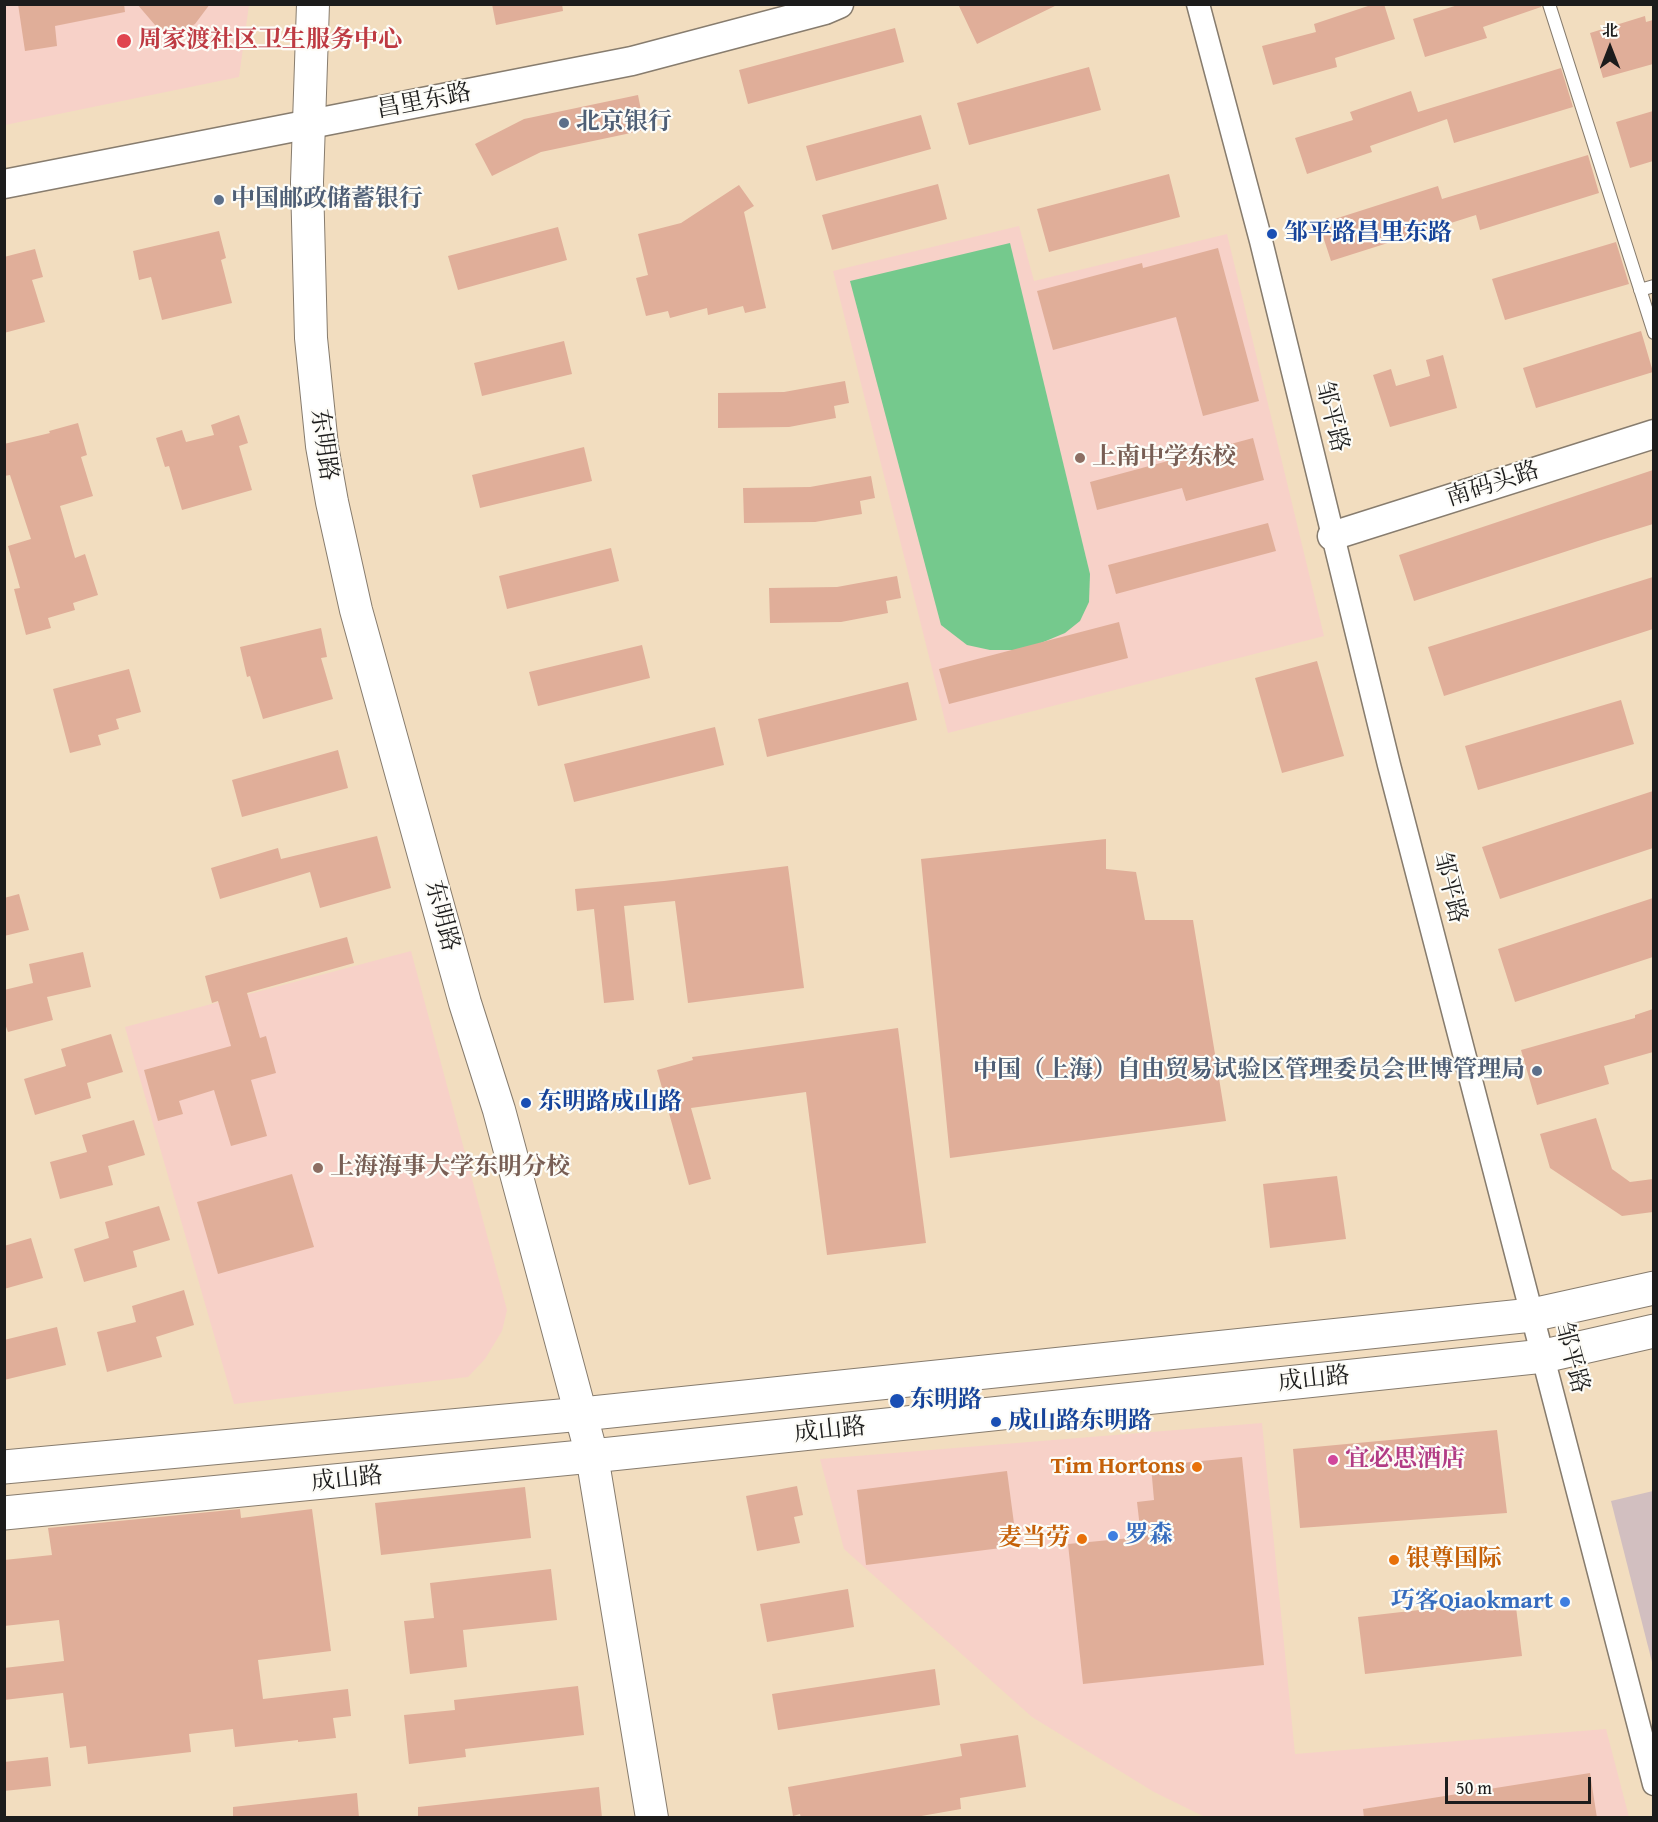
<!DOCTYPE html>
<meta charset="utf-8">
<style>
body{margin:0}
#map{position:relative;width:1658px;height:1822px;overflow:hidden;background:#f2ddbf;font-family:"Gentium Book Plus","Noto Serif SC",serif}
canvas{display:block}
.frame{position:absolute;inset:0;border:6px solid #1c1c1c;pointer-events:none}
.north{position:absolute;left:1580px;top:18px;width:60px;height:60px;-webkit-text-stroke:4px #fdfcf7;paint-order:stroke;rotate:0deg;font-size:16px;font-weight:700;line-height:24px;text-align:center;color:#1c1c1c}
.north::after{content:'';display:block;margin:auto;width:21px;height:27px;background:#1c1c1c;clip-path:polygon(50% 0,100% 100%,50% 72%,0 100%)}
.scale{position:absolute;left:1445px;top:1777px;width:146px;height:27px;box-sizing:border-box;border:3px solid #1c1c1c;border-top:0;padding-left:8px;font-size:18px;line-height:21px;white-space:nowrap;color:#1c1c1c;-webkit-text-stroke:4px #fdfcf7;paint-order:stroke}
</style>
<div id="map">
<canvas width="1658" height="1822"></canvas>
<div class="frame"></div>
<div class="north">北</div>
<div class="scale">50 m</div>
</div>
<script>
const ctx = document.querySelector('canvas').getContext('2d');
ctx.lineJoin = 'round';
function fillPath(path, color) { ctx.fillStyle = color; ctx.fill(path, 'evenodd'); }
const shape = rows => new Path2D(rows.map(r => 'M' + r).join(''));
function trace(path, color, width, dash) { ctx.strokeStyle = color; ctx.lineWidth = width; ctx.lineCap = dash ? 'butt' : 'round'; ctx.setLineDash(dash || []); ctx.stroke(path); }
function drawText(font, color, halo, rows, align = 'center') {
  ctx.font = font + ' "Gentium Book Plus","Noto Serif SC",serif'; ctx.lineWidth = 4.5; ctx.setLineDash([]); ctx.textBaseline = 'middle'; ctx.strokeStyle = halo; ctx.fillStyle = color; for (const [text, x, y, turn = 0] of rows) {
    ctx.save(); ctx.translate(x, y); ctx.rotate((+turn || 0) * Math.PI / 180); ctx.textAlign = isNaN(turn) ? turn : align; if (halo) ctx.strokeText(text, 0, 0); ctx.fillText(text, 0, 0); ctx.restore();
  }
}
fillPath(shape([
 [5,5,249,5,239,77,5,125],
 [1019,226,1034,281,1227,234,1324,636,948,733,833,271],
 [411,951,507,1310,502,1331,485,1359,468,1377,234,1404,125,1027],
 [1262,1423,1295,1754,1606,1729,1629,1817,1205,1817,1154,1792,1032,1717,844,1549,820,1459]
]), '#f7d1c8');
fillPath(shape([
 [1653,1491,1654,1491,1653,1666,1611,1501]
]), '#d2bfc0');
fillPath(shape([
 [1010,243,1090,574,1089,602,1080,621,1065,633,1041,643,1019,650,990,650,967,645,941,625,850,281]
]), '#75c98d');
fillPath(shape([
 [18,4,124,4,125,12,55,26,57,46,25,51],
 [137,4,210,4,195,24,186,29,174,31,164,30,155,25],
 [492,4,562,4,563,11,496,25],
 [958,4,1059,4,977,44],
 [1374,4,1384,4,1395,39,1335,58,1337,67,1273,85,1262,46,1316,32,1314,24],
 [1461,4,1541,4,1541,7,1483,27,1487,38,1425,57,1413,19],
 [1645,16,1646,22,1653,20,1653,64,1603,78,1590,33],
 [895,28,904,62,748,104,739,70],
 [1089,67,1101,110,969,145,957,103],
 [1561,68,1573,107,1454,143,1447,119,1370,146,1372,152,1307,174,1295,138,1353,120,1350,112,1411,91,1418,112],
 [638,95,645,130,541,152,492,176,475,144,524,119],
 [1653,111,1653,161,1630,168,1616,122],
 [921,115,931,149,816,181,806,146],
 [1588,155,1599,193,1480,230,1476,215,1331,261,1319,224,1438,186,1442,199],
 [1169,174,1180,217,1049,252,1037,209],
 [938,184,947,219,832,250,822,215],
 [739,185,754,206,744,212,766,308,745,313,743,306,708,315,707,308,670,318,668,311,646,316,636,278,648,275,638,234,681,223],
 [558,227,567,260,458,290,448,256],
 [219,231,226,258,221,260,232,303,162,320,151,277,139,280,133,251],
 [1616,242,1629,284,1505,320,1492,279],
 [1218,248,1259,401,1203,416,1176,317,1053,350,1037,291,1142,263,1143,268],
 [35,249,43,277,32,280,45,322,4,333,4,257],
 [1641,331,1653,372,1536,408,1523,368],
 [564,341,572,374,482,396,474,363],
 [1443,355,1457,408,1390,427,1373,375,1391,369,1396,386,1430,376,1426,360],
 [845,381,849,403,834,406,836,418,789,427,718,428,718,393,784,392],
 [239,415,248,443,239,446,252,490,182,510,169,466,165,467,156,438,182,430,186,442,214,435,211,425],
 [78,423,87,455,81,457,93,496,60,506,75,558,85,554,98,595,73,603,75,610,48,618,51,628,26,635,14,589,20,588,8,546,31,539,10,475,4,476,4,444,50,433,49,431],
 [1253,438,1264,480,1186,501,1182,488,1097,510,1090,482],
 [584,447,592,481,480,508,472,475],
 [1653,470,1653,524,1598,541,1414,601,1399,555],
 [871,476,875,498,860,501,862,514,815,522,744,523,743,488,810,487],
 [1268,523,1276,551,1116,594,1108,565],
 [611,548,619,581,507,609,499,576],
 [897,576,901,598,886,601,888,613,841,622,770,623,769,588,837,587],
 [1653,577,1653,629,1444,696,1428,647],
 [1119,622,1128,658,949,704,939,669],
 [321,628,327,657,321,658,333,699,263,719,250,676,247,677,240,647],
 [642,645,650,678,538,706,529,672],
 [1317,661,1344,756,1282,773,1255,678],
 [129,669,141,712,116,719,119,729,98,735,101,745,70,753,53,689],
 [908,682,917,720,767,757,758,719],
 [1621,700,1634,744,1478,790,1465,746],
 [715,727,724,765,574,802,564,764],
 [338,750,348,788,242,817,232,780],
 [1653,791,1653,848,1500,899,1482,847],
 [377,836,391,888,320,908,310,872,220,899,211,868,278,848,281,859],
 [1106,839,1106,869,1136,872,1145,920,1193,920,1226,1121,950,1158,921,859],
 [788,866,804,988,688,1003,675,901,624,906,634,1000,604,1003,594,909,577,911,575,889,664,881],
 [19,894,29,930,4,936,4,898],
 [1653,898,1653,957,1515,1002,1498,949],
 [347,937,354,963,247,993,260,1038,266,1036,276,1073,251,1080,267,1136,231,1146,214,1090,179,1101,183,1114,158,1121,144,1070,231,1046,218,1001,212,1003,205,976],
 [83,952,91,987,47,997,53,1020,8,1032,4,1021,4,990,33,983,29,964],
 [1653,1009,1653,1052,1604,1066,1609,1084,1537,1105,1521,1050,1635,1018,1635,1015],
 [898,1028,926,1243,827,1255,806,1092,691,1108,711,1179,689,1185,657,1070,693,1060,692,1057],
 [111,1034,123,1072,87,1083,91,1098,35,1115,24,1079,66,1066,61,1049],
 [1596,1118,1612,1169,1630,1182,1653,1179,1653,1212,1622,1216,1550,1168,1540,1134],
 [134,1120,145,1155,108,1166,113,1185,60,1199,50,1162,87,1152,82,1135],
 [292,1174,314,1247,218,1274,197,1202],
 [1337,1176,1346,1239,1270,1248,1263,1184],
 [159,1206,170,1240,133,1251,137,1267,84,1282,74,1249,109,1238,105,1222],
 [31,1238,43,1278,4,1289,4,1246],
 [184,1290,194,1325,156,1337,162,1357,107,1372,97,1332,136,1322,132,1306],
 [57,1327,66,1365,4,1380,4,1340],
 [1497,1430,1507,1513,1300,1528,1293,1449],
 [1242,1457,1264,1665,1083,1684,1068,1544,1141,1537,1137,1502,1154,1500,1151,1466],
 [1007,1471,1017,1546,866,1565,857,1490],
 [797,1486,803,1515,794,1517,800,1543,757,1551,746,1496],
 [525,1487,531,1538,381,1555,375,1503],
 [240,1509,241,1518,312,1509,331,1651,258,1660,263,1699,348,1689,351,1716,333,1718,336,1738,298,1742,298,1740,235,1747,233,1729,189,1734,191,1752,88,1764,86,1746,70,1748,63,1693,4,1700,4,1668,64,1661,59,1620,4,1626,4,1560,52,1555,48,1528],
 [551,1569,557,1620,463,1630,467,1667,410,1674,404,1621,434,1618,430,1583],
 [848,1589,854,1627,767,1642,760,1604],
 [1515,1599,1522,1656,1365,1674,1358,1617],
 [935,1669,940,1705,778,1730,772,1694],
 [578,1686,584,1735,465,1749,466,1757,409,1764,404,1715,455,1710,454,1700],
 [1018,1735,1026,1787,960,1798,961,1809,910,1818,801,1818,800,1814,793,1816,788,1787,962,1756,960,1744],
 [48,1757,51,1786,4,1791,4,1762],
 [1590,1773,1597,1818,1364,1818,1363,1809],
 [599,1787,602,1818,418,1818,418,1807],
 [357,1793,359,1818,233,1818,233,1807]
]), '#e0ae99');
const service = shape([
 [1549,4,1654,333],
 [1640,290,1654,286]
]);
const minor = shape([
 [1198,4,1261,241,1389,765,1654,1784]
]);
const tertiary = shape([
 [4,184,632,61,825,10,839,4],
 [1332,536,1654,434]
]);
const secondary = shape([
 [313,4,307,182,311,338,322,446,332,502,356,610,465,1003,499,1110,592,1456,652,1818]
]);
const primary = shape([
 [4,1467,582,1414,1532,1315,1654,1288],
 [4,1513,592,1456,1544,1356,1654,1331]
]);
trace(service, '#877c6e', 14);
trace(minor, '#877c6e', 25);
trace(tertiary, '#877c6e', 31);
trace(secondary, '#877c6e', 34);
trace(primary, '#877c6e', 35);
trace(service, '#fff', 12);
trace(minor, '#fff', 22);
trace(tertiary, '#fff', 28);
trace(secondary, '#fff', 32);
trace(primary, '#fff', 33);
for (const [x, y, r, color] of [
 [124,41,8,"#e0444e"],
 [564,123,6,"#5c6f8a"],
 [219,200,6,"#5c6f8a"],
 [1272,234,6,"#1a4fb4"],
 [1080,458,6,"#8d6e63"],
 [1537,1071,6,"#5c6f8a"],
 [526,1103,6,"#1a4fb4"],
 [318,1168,6,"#8d6e63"],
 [897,1401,8,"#1a4fb4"],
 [996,1422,6,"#1a4fb4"],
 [1333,1460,6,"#d1479c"],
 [1197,1467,6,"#e8710a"],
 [1113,1536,6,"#3f7fe0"],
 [1082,1539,6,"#e8710a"],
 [1394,1560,6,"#e8710a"],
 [1565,1602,6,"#3f7fe0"]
]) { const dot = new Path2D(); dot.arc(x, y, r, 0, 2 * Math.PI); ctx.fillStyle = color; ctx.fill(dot); trace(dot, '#fdfcf7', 2); }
drawText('bold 24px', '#be3a42', '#fdfcf7', [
 ["周家渡社区卫生服务中心",138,41]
], 'left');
drawText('24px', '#1c1c1c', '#fdfcf7', [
 ["昌里东路",424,102,-11],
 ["邹平路",1331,417,76],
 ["东明路",323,445,82],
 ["南码头路",1493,485,-18],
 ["邹平路",1449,888,76],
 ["东明路",441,916,75],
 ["邹平路",1571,1358,75],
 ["成山路",1314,1380,-6],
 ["成山路",830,1431,-6],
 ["成山路",347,1480,-6]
]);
drawText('bold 24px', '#4e5e75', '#fdfcf7', [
 ["北京银行",576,123],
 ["中国邮政储蓄银行",231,200],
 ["中国（上海）自由贸易试验区管理委员会世博管理局",1525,1071,"right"]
], 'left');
drawText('bold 24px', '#164399', '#fdfcf7', [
 ["邹平路昌里东路",1284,234],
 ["东明路成山路",538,1103],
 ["东明路",910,1401],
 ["成山路东明路",1008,1422]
], 'left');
drawText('bold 24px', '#785e54', '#fdfcf7', [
 ["上南中学东校",1092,458],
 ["上海海事大学东明分校",330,1168]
], 'left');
drawText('bold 24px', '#b23c85', '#fdfcf7', [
 ["宜必思酒店",1345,1460]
], 'left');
drawText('bold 24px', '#c56008', '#fdfcf7', [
 ["Tim Hortons",1185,1467],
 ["麦当劳",1070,1539],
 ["银尊国际",1406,1560,"left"]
], 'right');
drawText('bold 24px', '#366cbe', '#fdfcf7', [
 ["罗森",1125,1536],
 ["巧客Qiaokmart",1553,1602,"right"]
], 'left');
</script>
